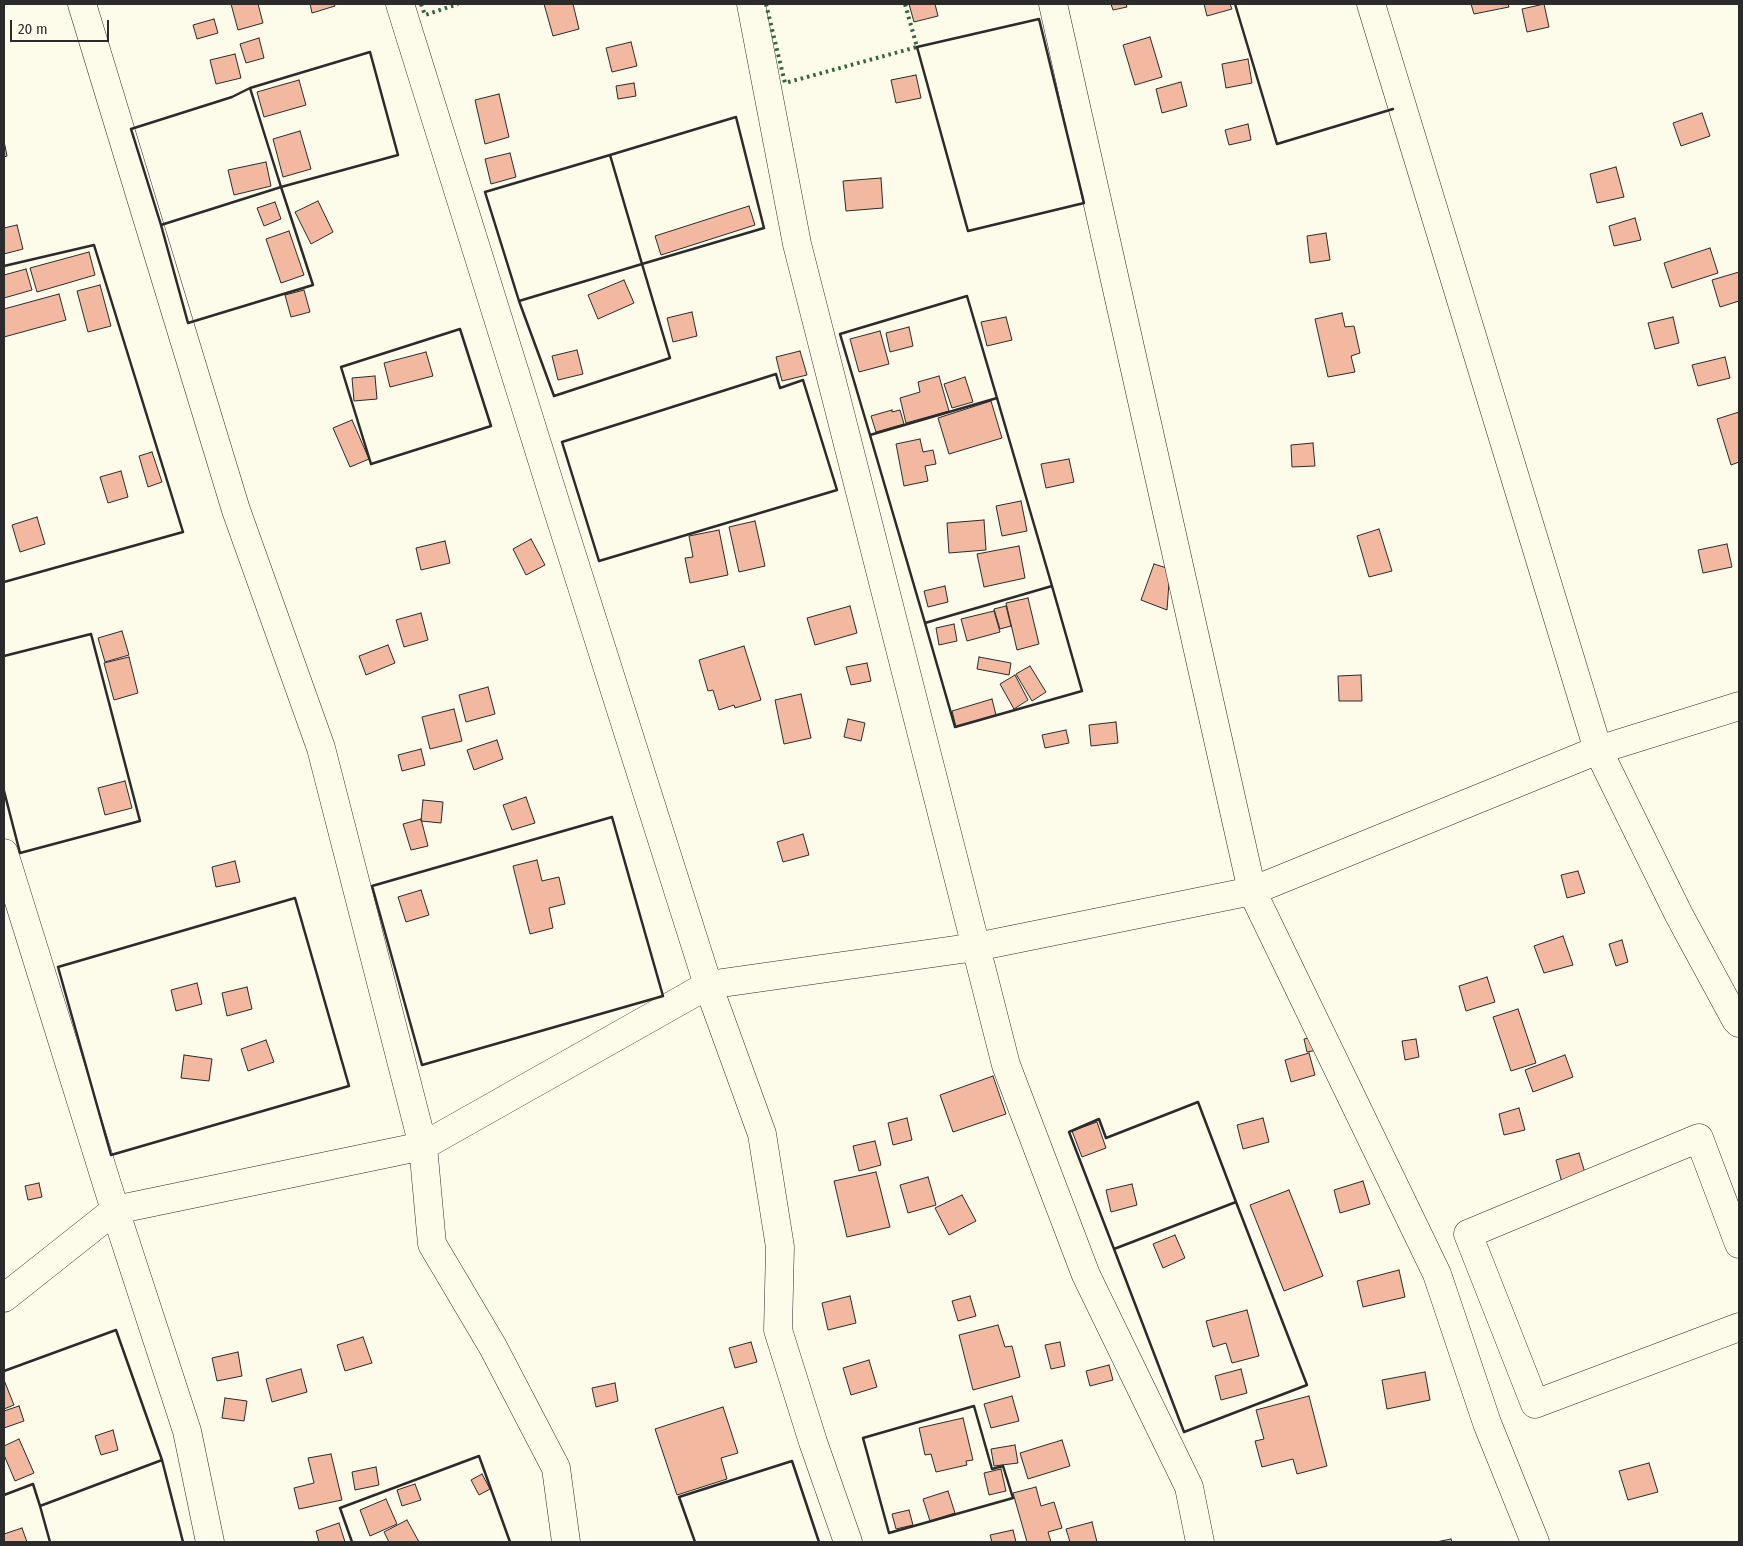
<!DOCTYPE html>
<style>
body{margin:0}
#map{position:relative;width:1743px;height:1546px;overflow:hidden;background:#fdfbea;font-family:"Fira Sans Condensed",sans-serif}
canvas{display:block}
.frame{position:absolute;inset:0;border:5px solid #2b2b2b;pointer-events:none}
.scale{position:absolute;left:10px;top:20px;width:99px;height:22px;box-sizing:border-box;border:2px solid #2b2b2b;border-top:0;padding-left:6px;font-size:15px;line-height:18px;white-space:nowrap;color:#2b2b2b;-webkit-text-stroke:4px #fdfbea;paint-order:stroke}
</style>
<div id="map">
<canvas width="1743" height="1546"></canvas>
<div class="frame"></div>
<div class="scale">20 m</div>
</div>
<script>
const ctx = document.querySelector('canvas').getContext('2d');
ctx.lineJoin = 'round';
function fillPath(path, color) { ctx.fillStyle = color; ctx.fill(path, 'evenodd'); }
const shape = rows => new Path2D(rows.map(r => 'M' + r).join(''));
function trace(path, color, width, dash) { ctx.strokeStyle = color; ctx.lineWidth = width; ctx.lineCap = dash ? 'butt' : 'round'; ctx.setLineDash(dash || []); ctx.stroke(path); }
const building = shape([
 [231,4,258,4,263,23,238,30,231,4],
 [310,4,334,4,335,6,312,13,310,4],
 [544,4,573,4,579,29,553,36,544,4],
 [909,4,935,4,938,16,914,22,909,4],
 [1111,4,1126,4,1127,7,1113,10,1111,4],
 [1204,4,1230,4,1232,9,1207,16,1204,4],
 [1471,4,1508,4,1509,7,1474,14,1471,4],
 [1544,4,1549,27,1527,32,1522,9,1544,4],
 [214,19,218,33,197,39,193,25,214,19],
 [1150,37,1162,77,1135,85,1123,45,1150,37],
 [259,38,264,58,246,63,240,44,259,38],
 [631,42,637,66,612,72,606,48,631,42],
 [235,54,241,78,216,84,210,60,235,54],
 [1248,59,1252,83,1226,88,1222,64,1248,59],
 [916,75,921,98,896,103,891,80,916,75],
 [299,80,306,105,264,117,257,92,299,80],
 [1181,82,1187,106,1162,113,1156,89,1181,82],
 [634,83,636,96,618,99,616,86,634,83],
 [499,94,509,137,485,144,475,100,499,94],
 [1702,113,1710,136,1681,146,1673,123,1702,113],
 [1248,124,1251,140,1229,145,1225,130,1248,124],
 [300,131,311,169,283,177,273,139,300,131],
 [4,141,7,156,4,157,4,141],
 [510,153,516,177,491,184,485,159,510,153],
 [266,162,271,186,234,195,228,170,266,162],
 [1616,167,1624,197,1597,203,1590,174,1616,167],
 [881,178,883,208,846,211,843,181,881,178],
 [318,201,333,232,311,244,295,212,318,201],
 [275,202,281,219,264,226,257,208,275,202],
 [749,206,755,225,661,255,655,236,749,206],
 [1635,218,1641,240,1614,246,1609,226,1635,218],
 [17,225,23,249,4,254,4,228,17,225],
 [289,231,304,275,281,283,266,239,289,231],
 [1326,233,1330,260,1310,263,1307,236,1326,233],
 [1710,248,1718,273,1672,288,1664,263,1710,248],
 [89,252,95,275,37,292,30,268,89,252],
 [26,269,32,290,4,298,4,275,26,269],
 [1739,272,1739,301,1720,307,1712,280,1739,272],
 [624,280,634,303,598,319,588,295,624,280],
 [100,285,111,326,88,332,77,291,100,285],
 [304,290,310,312,291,317,285,295,304,290],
 [59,294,66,320,4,337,4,309,59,294],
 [692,312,697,336,673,342,667,318,692,312],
 [1342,313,1345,327,1354,326,1360,353,1351,356,1355,372,1328,377,1315,319,1342,313],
 [1006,317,1012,340,987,346,981,322,1006,317],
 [1673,317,1679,343,1655,349,1648,323,1673,317],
 [909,327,913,346,890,352,886,333,909,327],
 [880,331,889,364,859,372,850,339,880,331],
 [577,350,583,374,558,380,552,356,577,350],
 [800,351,807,375,782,381,776,357,800,351],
 [426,352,433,376,390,387,384,363,426,352],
 [1725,357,1730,378,1698,386,1692,365,1725,357],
 [375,376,377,399,354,401,352,378,375,376],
 [939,376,949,411,906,423,900,398,920,392,918,382,939,376],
 [965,377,973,402,952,408,944,384,965,377],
 [991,401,1002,438,949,454,938,418,991,401],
 [892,410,892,412,900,410,904,424,876,432,871,416,892,410],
 [1739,412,1739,462,1731,465,1717,419,1739,412],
 [352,420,369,459,350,467,333,428,352,420],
 [920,439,923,452,933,450,936,464,925,466,928,481,904,486,896,444,920,439],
 [1313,443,1315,466,1292,467,1291,445,1313,443],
 [152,452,162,482,148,487,139,456,152,452],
 [1069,459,1074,482,1046,488,1041,464,1069,459],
 [121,471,128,497,108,503,100,477,121,471],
 [1021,501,1027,531,1002,536,996,506,1021,501],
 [37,517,45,544,20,552,12,525,37,517],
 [984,520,986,550,949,553,947,523,984,520],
 [755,521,765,566,739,572,729,527,755,521],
 [1379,529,1392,571,1369,577,1357,536,1379,529],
 [719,530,728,575,690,583,685,558,693,557,689,536,719,530],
 [531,539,545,565,526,575,513,549,531,539],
 [445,541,450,563,421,570,416,548,445,541],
 [1727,544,1732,567,1703,573,1698,550,1727,544],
 [1019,546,1025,578,984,587,977,554,1019,546],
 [1154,564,1170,569,1167,610,1141,600,1154,564],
 [945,586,948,602,928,607,924,591,945,586],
 [1028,598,1039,644,1017,650,1006,603,1028,598],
 [850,606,857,633,815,645,807,618,850,606],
 [1006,606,1011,626,1000,629,994,609,1006,606],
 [994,611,1000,632,967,641,961,619,994,611],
 [421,613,428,640,404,647,396,620,421,613],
 [954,624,957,641,939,645,936,628,954,624],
 [122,631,129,655,105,662,98,638,122,631],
 [388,645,395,663,366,675,359,656,388,645],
 [744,646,761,700,735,708,734,705,719,710,713,690,708,691,699,660,744,646],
 [129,657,138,693,114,700,104,663,129,657],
 [979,657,1011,663,1009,675,977,669,979,657],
 [867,663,871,681,851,685,846,667,867,663],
 [1030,666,1046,692,1032,701,1016,674,1030,666],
 [1015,675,1028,700,1014,709,1000,684,1015,675],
 [1361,675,1362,701,1339,701,1338,676,1361,675],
 [488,687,495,714,466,722,459,695,488,687],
 [801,694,811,738,784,744,775,700,801,694],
 [992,699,996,715,956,727,952,711,992,699],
 [454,709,462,741,430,749,422,717,454,709],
 [848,719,865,723,861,741,844,737,848,719],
 [1116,722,1118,743,1091,746,1089,725,1116,722],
 [1066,730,1069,743,1045,748,1042,735,1066,730],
 [497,740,503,759,474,770,467,750,497,740],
 [421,749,425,765,402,771,398,755,421,749],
 [125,781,132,808,105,815,98,788,125,781],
 [526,797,535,823,512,830,503,805,526,797],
 [423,800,443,802,441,823,421,821,423,800],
 [421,819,428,846,411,850,403,824,421,819],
 [803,834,809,855,783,862,777,842,803,834],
 [537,860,542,881,559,877,565,904,549,908,553,928,530,934,513,866,537,860],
 [235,861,240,882,216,887,212,867,235,861],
 [1578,871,1585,893,1567,898,1561,875,1578,871],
 [421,890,429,915,406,922,398,897,421,890],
 [1563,936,1573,965,1544,973,1534,946,1563,936],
 [1622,940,1628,962,1616,966,1609,944,1622,940],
 [1487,977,1495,1002,1466,1011,1459,986,1487,977],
 [197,983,202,1004,176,1011,171,990,197,983],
 [247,987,252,1009,227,1016,222,993,247,987],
 [1518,1009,1536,1063,1511,1071,1493,1017,1518,1009],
 [1320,1035,1323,1049,1307,1052,1304,1039,1320,1035],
 [1416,1039,1419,1057,1405,1060,1402,1041,1416,1039],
 [266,1040,274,1062,248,1071,241,1049,266,1040],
 [1309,1053,1315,1075,1291,1082,1285,1060,1309,1053],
 [184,1055,212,1059,209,1081,181,1078,184,1055],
 [1565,1055,1573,1077,1533,1092,1525,1070,1565,1055],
 [993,1076,1006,1114,953,1132,940,1095,993,1076],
 [1519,1108,1525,1130,1504,1135,1499,1114,1519,1108],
 [907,1118,912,1140,893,1145,888,1123,907,1118],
 [1263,1118,1269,1142,1243,1149,1237,1125,1263,1118],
 [1097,1122,1106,1148,1082,1157,1072,1131,1097,1122],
 [875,1141,881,1165,859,1171,853,1146,875,1141],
 [1579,1153,1586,1176,1562,1183,1556,1160,1579,1153],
 [876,1172,890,1227,847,1237,834,1181,876,1172],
 [928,1177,936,1205,908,1213,900,1185,928,1177],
 [1363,1181,1370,1204,1340,1213,1334,1190,1363,1181],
 [39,1183,42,1197,28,1200,25,1186,39,1183],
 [1132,1184,1137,1205,1111,1212,1106,1190,1132,1184],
 [1289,1190,1323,1276,1284,1291,1250,1205,1289,1190],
 [962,1195,976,1221,949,1235,935,1208,962,1195],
 [1175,1235,1185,1258,1163,1268,1153,1244,1175,1235],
 [1399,1270,1405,1297,1363,1307,1357,1281,1399,1270],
 [850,1296,856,1323,828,1330,822,1303,850,1296],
 [970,1296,976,1316,958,1321,952,1301,970,1296],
 [1247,1310,1259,1356,1232,1363,1226,1343,1213,1347,1206,1321,1247,1310],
 [998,1325,1005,1347,1012,1346,1020,1377,973,1390,959,1335,998,1325],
 [363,1337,372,1363,345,1371,337,1345,363,1337],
 [751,1342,757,1362,735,1368,729,1348,751,1342],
 [1060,1342,1065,1366,1051,1369,1045,1345,1060,1342],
 [238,1352,242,1376,217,1381,212,1358,238,1352],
 [869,1360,877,1387,851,1395,843,1368,869,1360],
 [1109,1365,1113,1380,1090,1386,1086,1371,1109,1365],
 [301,1369,307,1392,272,1402,266,1379,301,1369],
 [1241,1369,1247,1393,1221,1400,1215,1376,1241,1369],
 [1425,1372,1430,1400,1387,1409,1382,1380,1425,1372],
 [4,1380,14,1405,4,1409,4,1380],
 [615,1383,618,1401,596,1407,592,1388,615,1383],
 [1012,1396,1019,1421,991,1428,984,1404,1012,1396],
 [1309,1396,1327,1466,1297,1474,1293,1459,1262,1467,1255,1441,1264,1439,1256,1410,1309,1396],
 [225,1398,247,1401,244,1421,222,1418,225,1398],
 [19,1406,24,1421,4,1428,4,1411,19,1406],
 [723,1407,738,1453,721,1458,727,1479,677,1495,655,1429,723,1407],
 [963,1418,973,1460,966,1461,967,1465,936,1472,931,1454,925,1455,919,1428,963,1418],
 [113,1430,118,1450,101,1455,95,1436,113,1430],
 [19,1439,34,1473,15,1481,4,1455,4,1446,19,1439],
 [1062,1440,1070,1466,1028,1479,1020,1453,1062,1440],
 [1015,1445,1018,1463,994,1466,991,1449,1015,1445],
 [331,1454,342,1500,299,1509,294,1488,314,1483,308,1458,331,1454],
 [1649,1463,1658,1492,1628,1500,1619,1471,1649,1463],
 [376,1467,379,1485,355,1490,352,1472,376,1467],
 [1001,1469,1006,1491,989,1495,984,1473,1001,1469],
 [482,1474,490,1489,479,1495,471,1480,482,1474],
 [415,1484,421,1500,402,1506,397,1490,415,1484],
 [1036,1487,1041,1506,1054,1502,1062,1528,1048,1532,1051,1542,1027,1542,1013,1493,1036,1487],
 [948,1491,955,1513,930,1521,923,1499,948,1491],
 [386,1499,397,1524,370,1536,360,1510,386,1499],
 [909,1510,913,1525,896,1529,892,1514,909,1510],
 [407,1520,419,1542,389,1542,384,1532,407,1520],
 [1092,1522,1097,1542,1070,1542,1066,1529,1092,1522],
 [339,1523,345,1542,319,1542,316,1531,339,1523],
 [22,1528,27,1542,4,1542,4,1534,22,1528],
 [1013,1530,1016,1542,992,1542,990,1535,1013,1530],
 [1451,1539,1452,1542,1436,1542,1451,1539]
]);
fillPath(building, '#f2b8a0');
trace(building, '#2b2b2b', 1);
const street = shape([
 [82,4,236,510,321,748,423,1146,432,1244,493,1347,556,1468,566,1542],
 [400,4,558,511,708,985,762,1134,780,1247,778,1330,813,1442,848,1542],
 [751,4,797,244,1006,1065,1086,1275,1189,1487,1200,1542],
 [1053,4,1252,891,1437,1274,1487,1423,1535,1542],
 [1371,4,1598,750,1679,915,1736,1020,1739,1023],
 [4,853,115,1210,187,1431,210,1542],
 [1739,1244,1699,1138,1468,1234,1535,1404,1739,1327],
 [4,1298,115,1210,423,1146,708,985,976,947,1252,891,1598,750,1739,706]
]);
trace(street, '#2b2b2b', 29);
trace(street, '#fdfbea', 28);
trace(shape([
 [421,4,425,15,458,4],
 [766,4,785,83,917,47,905,4]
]), '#34623c', 4, [2.5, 4]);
trace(shape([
 [1235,4,1277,144,1393,109],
 [1039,19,1084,203,968,231,917,47,1039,19],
 [370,52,398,155,281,187,250,88,370,52],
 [250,88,281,187,161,225,131,129,232,97,250,88],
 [610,155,642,264,519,301,485,192,610,155],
 [281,187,313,285,188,323,161,225,281,187],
 [642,264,670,358,554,396,519,301,642,264,764,228,736,117,610,155,642,264],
 [4,266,94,245,183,532,4,582],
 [967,296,997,398,870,435,840,334,967,296],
 [460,329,491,426,371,464,341,367,460,329],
 [776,374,780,388,803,380,837,490,599,561,562,442,776,374],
 [997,398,1052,586,925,623,870,435,997,398],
 [1052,586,1082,691,955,727,925,623,1052,586],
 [4,656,91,634,140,821,20,853,4,791],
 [612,817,663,996,422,1065,372,886,612,817],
 [295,898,349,1086,111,1155,58,967,295,898],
 [1198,1102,1236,1202,1114,1249,1069,1132,1099,1119,1106,1138,1198,1102],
 [1236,1202,1307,1385,1184,1432,1114,1249,1236,1202],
 [4,1371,116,1330,162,1460],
 [974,1406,992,1469,1003,1466,1013,1498,889,1533,863,1438,974,1406],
 [4,1495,33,1484,40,1506],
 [50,1542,40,1506,162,1460,183,1542],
 [352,1542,340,1508,479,1456,510,1542],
 [695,1542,679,1497,792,1461,819,1542]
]), '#2b2b2b', 2.5);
</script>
